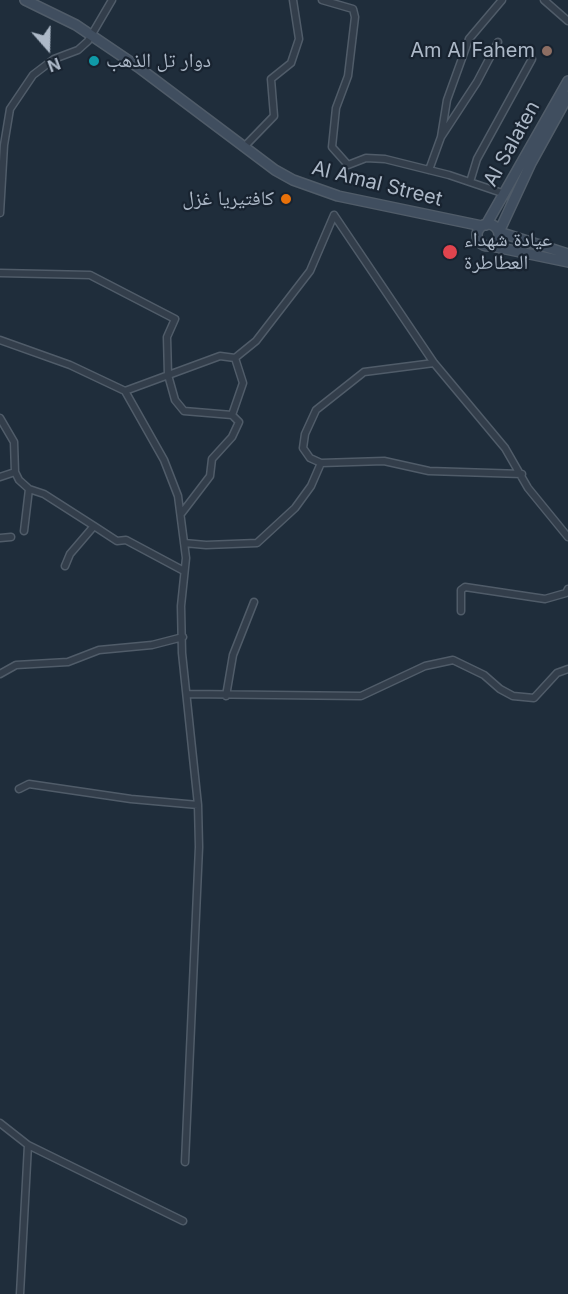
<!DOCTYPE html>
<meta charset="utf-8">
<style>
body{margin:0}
#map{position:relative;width:568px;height:1294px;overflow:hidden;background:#1f2d3b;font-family:Inter,sans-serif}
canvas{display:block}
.north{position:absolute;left:18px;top:18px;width:60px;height:60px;-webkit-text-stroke:4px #182330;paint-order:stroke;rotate:160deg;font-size:16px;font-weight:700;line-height:24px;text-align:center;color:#adb9c8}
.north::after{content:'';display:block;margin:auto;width:21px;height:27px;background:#adb9c8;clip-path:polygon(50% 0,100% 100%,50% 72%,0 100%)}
</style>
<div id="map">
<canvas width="568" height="1294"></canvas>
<div class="north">N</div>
</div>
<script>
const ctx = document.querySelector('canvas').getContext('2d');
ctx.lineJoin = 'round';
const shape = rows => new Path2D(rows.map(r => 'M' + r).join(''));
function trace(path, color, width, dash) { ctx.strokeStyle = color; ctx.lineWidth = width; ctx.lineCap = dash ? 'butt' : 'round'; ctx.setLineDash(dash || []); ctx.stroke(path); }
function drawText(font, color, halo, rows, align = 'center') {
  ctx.font = font + ' Inter,"Noto Naskh Arabic",sans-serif'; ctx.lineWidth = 4.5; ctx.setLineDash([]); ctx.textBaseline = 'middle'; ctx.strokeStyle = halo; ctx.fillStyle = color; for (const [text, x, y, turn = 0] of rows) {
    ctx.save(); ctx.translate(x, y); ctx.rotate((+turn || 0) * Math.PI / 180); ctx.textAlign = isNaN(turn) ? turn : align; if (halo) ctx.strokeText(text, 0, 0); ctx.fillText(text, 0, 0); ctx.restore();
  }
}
const minor = shape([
 [322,0,353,9,355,17,348,76,336,108,332,147,348,165,366,158,385,159,449,175,505,194],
 [544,0,568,21],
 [441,137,447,100,469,39,502,0],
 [244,147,274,116,271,79,291,63,299,39,293,0],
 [429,170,441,137,477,82,498,42],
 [470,182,477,159,532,59],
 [0,213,4,145,10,109,33,75,54,59,78,50,88,41,112,0],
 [334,215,434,363,505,448,528,488,568,537],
 [0,273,90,275,175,319,167,337,168,375,175,400,184,411,232,415],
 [0,340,70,365,125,391,164,460,178,496,186,558,181,606,182,653,198,805,199,847,185,1162],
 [434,363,364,372,316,410,305,434,303,448,310,458,321,463,384,461,429,471,522,474],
 [125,391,220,356,235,358,256,341,310,271,334,215],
 [0,418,14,442,15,472,19,480,29,489,44,494,94,526,70,554,65,566],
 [0,477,15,472],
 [181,514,210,476,212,459,232,437,239,422,232,415,243,383,235,358],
 [94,526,117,541,126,540,184,571],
 [24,531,29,489],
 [0,538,11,537],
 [184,543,206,545,257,543,295,508,311,486,321,463],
 [461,611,461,590,465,587,545,599,566,593,568,589],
 [0,674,16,665,68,662,99,650,152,645,183,637],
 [188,694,361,696,425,666,453,660,484,675,500,689,513,696,534,698,557,673,568,669],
 [226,696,233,655,254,602],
 [19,789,29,784,131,799,198,805],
 [0,1123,28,1145,183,1221],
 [20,1294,28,1145]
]);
const secondary = shape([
 [25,0,76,25,138,67,275,170,293,180,338,196,482,226],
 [568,96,531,163,499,232,568,254],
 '477 235a11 11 0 1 1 22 0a11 11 0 1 1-22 0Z',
 [486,225,568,81],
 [491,246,568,262]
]);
trace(minor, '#505c69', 9);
trace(secondary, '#505c69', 12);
trace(minor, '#333e4b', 6);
trace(secondary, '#404e5f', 9);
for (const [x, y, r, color] of [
 [547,51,6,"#8d6e63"],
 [94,61,6,"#0f9aa8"],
 [286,199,6,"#e8710a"],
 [450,252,8,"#e0444e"]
]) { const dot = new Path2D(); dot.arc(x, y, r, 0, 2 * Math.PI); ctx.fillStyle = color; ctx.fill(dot); trace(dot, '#182330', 2); }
drawText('20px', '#adb9c8', '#182330', [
 ["Am Al Fahem",535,51],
 ["دوار تل الذهب",106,61,"left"],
 ["كافتيريا غزل",274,199],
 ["عيادة شهداء",464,240,"left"],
 ["العطاطرة",464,263,"left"]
], 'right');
drawText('20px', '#adb9c8', '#182330', [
 ["Al Salaten",512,144,-61],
 ["Al Amal Street",377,184,14]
]);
</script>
